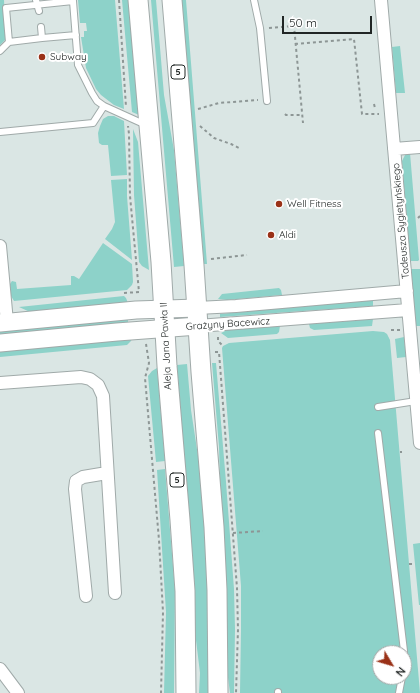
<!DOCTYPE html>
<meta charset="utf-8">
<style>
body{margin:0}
#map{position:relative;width:420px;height:693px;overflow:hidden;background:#dae6e4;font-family:Quicksand,sans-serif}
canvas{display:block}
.north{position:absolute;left:372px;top:645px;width:40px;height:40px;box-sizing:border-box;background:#fff;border:1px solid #a6a8a8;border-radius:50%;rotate:128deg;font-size:11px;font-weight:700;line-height:16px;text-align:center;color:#212625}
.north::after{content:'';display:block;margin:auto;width:14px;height:18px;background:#9a3117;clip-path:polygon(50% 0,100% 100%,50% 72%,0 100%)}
.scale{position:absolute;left:282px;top:16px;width:90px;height:18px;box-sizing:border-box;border:2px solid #212625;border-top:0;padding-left:5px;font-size:12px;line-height:14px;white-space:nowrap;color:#212625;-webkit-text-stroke:3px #fff;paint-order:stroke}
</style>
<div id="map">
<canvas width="420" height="693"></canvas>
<div class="north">N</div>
<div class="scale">50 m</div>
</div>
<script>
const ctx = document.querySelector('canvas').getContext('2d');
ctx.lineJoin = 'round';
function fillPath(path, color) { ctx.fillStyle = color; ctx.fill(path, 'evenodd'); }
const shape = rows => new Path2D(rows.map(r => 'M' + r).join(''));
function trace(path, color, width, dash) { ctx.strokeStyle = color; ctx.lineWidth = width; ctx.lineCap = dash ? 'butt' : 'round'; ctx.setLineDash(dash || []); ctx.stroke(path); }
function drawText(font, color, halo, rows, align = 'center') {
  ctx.font = font + ' Quicksand,sans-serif'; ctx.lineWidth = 4; ctx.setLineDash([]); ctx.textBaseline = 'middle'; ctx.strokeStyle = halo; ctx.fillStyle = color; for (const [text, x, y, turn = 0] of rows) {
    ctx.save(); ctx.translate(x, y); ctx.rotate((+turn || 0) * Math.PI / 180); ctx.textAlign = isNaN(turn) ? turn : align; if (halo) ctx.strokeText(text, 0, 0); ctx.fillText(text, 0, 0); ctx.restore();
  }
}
fillPath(shape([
 [0,0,4,0,6,39,0,45],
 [78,0,115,0,124,109,114,105,101,95,96,89,86,68,81,37,84,37,84,31,87,31,86,23,80,23],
 [122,0,131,0,139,115,132,112],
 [151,0,156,0,164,95,174,150,184,266,174,267],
 [181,0,186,0,207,264,204,264],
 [400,46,405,93,396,93,392,47],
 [108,116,114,116,124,121,127,175,111,176,108,145,102,145,99,143,98,133,100,126,103,119],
 [133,129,138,142,149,270,142,266,139,262,134,195],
 [410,153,419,260,418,261,410,261,402,161,405,155],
 [127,179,127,196,132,260,105,239,112,229,115,222,111,180],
 [103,243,132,264,133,282,132,285,127,290,14,301,11,296,10,284,12,281,16,282,17,289,71,285,71,276,74,276,79,279],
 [411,269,420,269,420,326,416,326],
 [279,288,281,290,282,295,227,300,218,299,222,294],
 [124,296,126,298,128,303,30,312,19,307],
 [373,299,373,306,220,317,220,314],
 [128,317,128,324,0,337,0,329],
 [373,319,372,326,314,330,310,328,309,324],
 [280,326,279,332,277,334,228,338,221,333,227,330],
 [373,331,384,332,387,334,390,340,420,693,240,693,241,629,241,586,222,348,223,346,229,343],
 [380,653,404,653,404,677,380,677],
 [404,337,406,357,397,358,395,339],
 [132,338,131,341,127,345,0,357,0,350],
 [212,363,216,363,226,482,234,589,235,629,234,693,230,693,225,655,219,447],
 [187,364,191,410,202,482,210,590,209,693,199,693,200,673,195,632,195,591,177,365],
 [157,368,165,461,156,462,148,376,152,371],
 [165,469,175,590,174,693,164,693,166,612,157,470],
 [420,543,420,605,419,605,413,544]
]), '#8dd2c9');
const lane = shape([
 [36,0,39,11],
 [254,0,260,28,267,101],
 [41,27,42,38,76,35],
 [9,42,6,8,73,1,78,65,92,93,97,101,104,106,146,125],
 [0,51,9,42,42,38],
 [0,132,93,123,104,106],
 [378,407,416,401],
 [378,433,404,651,404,658],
 [278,692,278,693],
 [399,693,402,677]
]);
const street = shape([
 [381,0,420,443],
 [394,149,420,147],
 [0,246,7,322],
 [197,308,236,306,407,291],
 [198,326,408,310],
 [0,383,81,377,90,379,98,385,103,396,115,593],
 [86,596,75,489,76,481,83,477,107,473],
 [0,669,18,693]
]);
const secondary = shape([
 [0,323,136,310,197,308],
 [0,343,117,332,198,326]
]);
const primary = shape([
 [138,0,161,262,167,366,180,520,185,591,186,693],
 [172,0,194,265,201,372,214,527,217,590,218,693]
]);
trace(lane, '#a0aaa9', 8);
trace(street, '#a0aaa9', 14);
trace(secondary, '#a0aaa9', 19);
trace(primary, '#a0aaa9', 21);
trace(shape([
 [119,0,126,107],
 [269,28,294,26,303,123],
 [295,44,354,39,362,114,379,114],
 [374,104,375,108],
 [198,109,219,103,258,100],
 [285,114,286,115,302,115],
 [200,126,214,138,231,144,239,148],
 [418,218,420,216],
 [211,259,247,255],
 [124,293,139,292,130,196,129,134,128,126],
 [391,330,400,330],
 [218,337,218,341,223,346],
 [146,344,149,363,145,378,159,540,163,612,161,693],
 [215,352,219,352,237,588,238,629,236,693],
 [400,452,402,452],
 [233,533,263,531],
 [409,564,412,564]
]), '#8d9695', 2, [3, 3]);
trace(lane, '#fff', 6);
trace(street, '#fff', 12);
trace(secondary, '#fff', 17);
trace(primary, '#fff', 19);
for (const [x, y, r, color] of [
 [42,57,4,"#9a3117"],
 [279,204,4,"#9a3117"],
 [271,235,4,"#9a3117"]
]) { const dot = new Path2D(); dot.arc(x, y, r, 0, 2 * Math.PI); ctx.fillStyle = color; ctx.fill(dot); trace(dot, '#fff', 1.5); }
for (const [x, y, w] of [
 [178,72,14],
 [177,480,14]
]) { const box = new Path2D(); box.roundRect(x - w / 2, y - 7, w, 14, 3); ctx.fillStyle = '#fff'; ctx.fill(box); trace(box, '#212625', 1); }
drawText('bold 9px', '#212625', null, [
 ["5",178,72],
 ["5",177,480]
]);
drawText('10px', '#212625', '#fff', [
 ["Subway",50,57],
 ["Well Fitness",287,204],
 ["Aldi",279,235]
], 'left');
drawText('10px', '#212625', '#fff', [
 ["Tadeusza Sygietyńskiego",401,221,-95],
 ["Grażyny Bacewicz",228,324,-4],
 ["Aleja Jana Pawła II",166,346,-93]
]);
</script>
